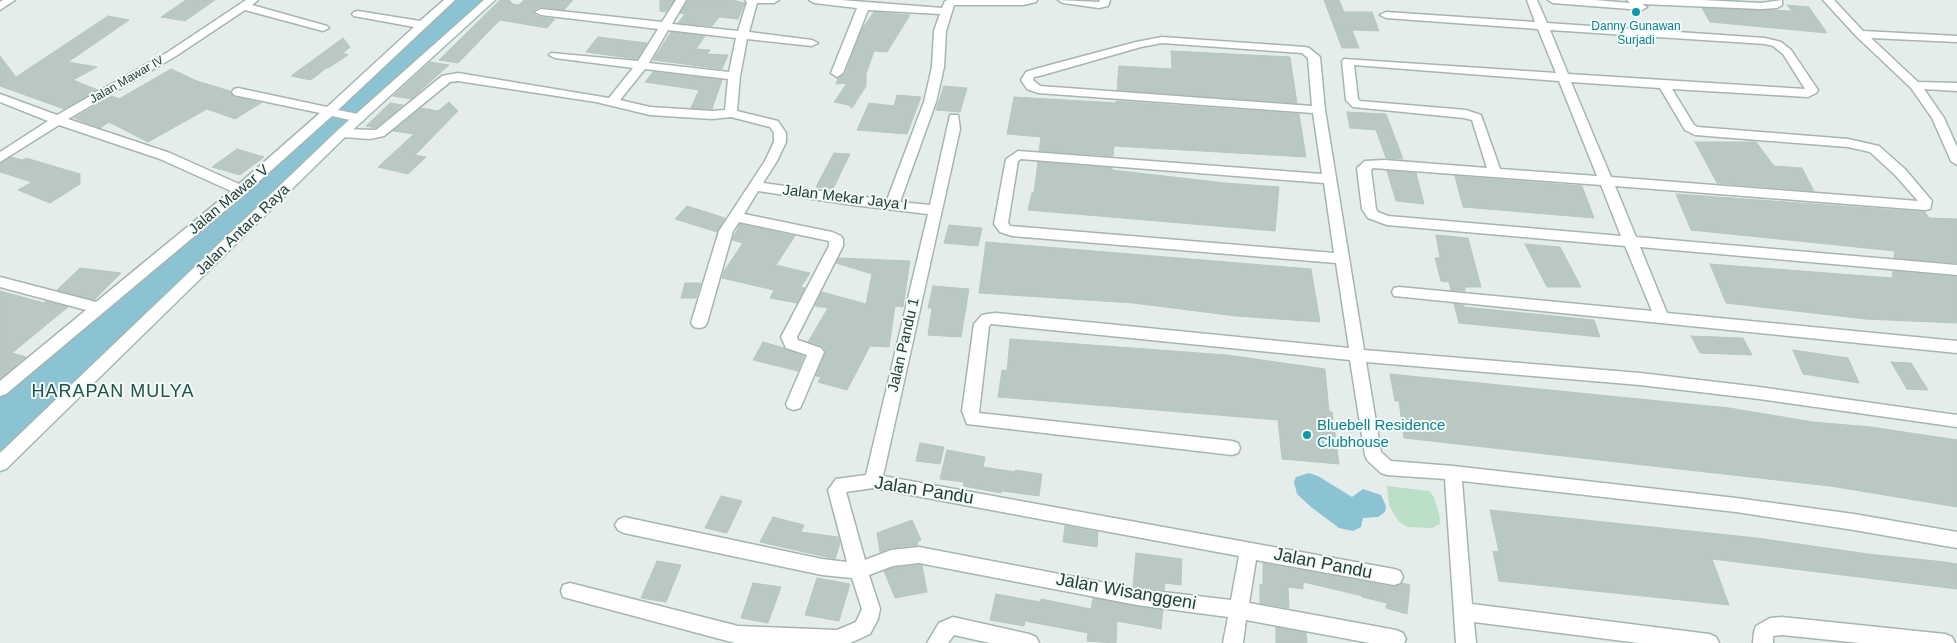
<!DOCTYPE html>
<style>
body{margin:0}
canvas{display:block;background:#e4edea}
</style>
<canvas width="1957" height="643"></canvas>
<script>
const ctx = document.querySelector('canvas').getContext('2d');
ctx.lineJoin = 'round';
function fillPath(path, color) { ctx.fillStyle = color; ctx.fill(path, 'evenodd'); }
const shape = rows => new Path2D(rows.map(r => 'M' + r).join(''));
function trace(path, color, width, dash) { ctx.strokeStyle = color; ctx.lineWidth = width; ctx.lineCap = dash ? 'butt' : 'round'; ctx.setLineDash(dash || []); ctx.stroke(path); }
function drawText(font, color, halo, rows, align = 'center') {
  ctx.font = font + ' Arial,sans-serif'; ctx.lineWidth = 4; ctx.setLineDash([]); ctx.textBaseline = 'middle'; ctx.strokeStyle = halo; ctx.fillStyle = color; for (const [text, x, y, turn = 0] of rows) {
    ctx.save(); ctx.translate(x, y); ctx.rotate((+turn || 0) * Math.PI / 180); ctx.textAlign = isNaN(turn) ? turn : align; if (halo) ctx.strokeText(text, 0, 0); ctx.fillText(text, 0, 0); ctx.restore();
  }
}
fillPath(shape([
 [1387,486,1429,491,1434,497,1439,514,1440,524,1432,528,1407,527,1398,521,1389,505]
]), '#bcdfc8');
fillPath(shape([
 [450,0,490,0,359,118,0,464,0,390,99,308],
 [1309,473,1318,476,1352,497,1363,489,1381,495,1386,506,1385,512,1378,517,1363,518,1361,527,1353,531,1339,528,1311,507,1297,494,1294,482,1296,477]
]), '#8bc3d3');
const building = shape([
 [186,0,215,0,185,21,161,17,186,0],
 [500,0,509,0,513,4,519,5,524,0,573,0,564,10,541,7,534,10,534,14,540,17,555,19,547,28,500,20,458,63,439,60,500,0],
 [660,0,674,0,666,12,660,11,660,0],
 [688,0,732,0,745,3,738,19,719,17,712,26,678,23,685,14,680,13,688,0],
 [1324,0,1339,0,1344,12,1372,12,1379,31,1352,30,1359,48,1342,48,1324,0],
 [1787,5,1809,7,1827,33,1710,22,1702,8,1792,11,1787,5],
 [874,12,910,15,887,52,874,51,866,74,866,86,852,108,848,105,834,102,847,83,836,84,838,78,845,74,862,29,874,12],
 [108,16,129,20,68,62,97,67,73,80,98,90,64,109,0,86,0,56,16,77,108,16],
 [671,32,705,36,696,49,710,50,707,54,728,55,722,69,653,60,671,32],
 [598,37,647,43,637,59,586,52,598,37],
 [343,38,350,47,343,53,348,55,328,68,326,68,311,80,291,76,343,38],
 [1171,51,1290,57,1297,103,1117,90,1119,66,1172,69,1171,51],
 [430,62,449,65,411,99,393,96,430,62],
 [171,69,197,81,230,91,234,97,261,103,235,119,207,109,148,142,109,122,100,128,74,118,112,96,119,99,171,69],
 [653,72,722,80,712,109,691,108,699,90,645,82,653,72],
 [944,86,967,88,960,112,936,110,944,86],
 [897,95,921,97,907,134,857,130,869,103,894,106,897,95],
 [1014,97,1116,103,1116,101,1299,114,1306,157,1114,146,1113,156,1039,151,1041,137,1007,134,1014,97],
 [449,102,458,111,415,155,426,157,408,174,378,167,414,134,393,131,421,108,438,111,449,102],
 [390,103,403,105,376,128,366,126,390,103],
 [1347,112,1386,114,1403,159,1386,158,1376,130,1350,128,1347,112],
 [1695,142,1756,142,1774,166,1802,168,1814,191,1717,183,1695,142],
 [237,149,264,157,240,175,212,167,237,149],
 [834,153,850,154,833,189,816,187,834,153],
 [11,157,22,160,26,158,80,174,80,184,50,203,18,190,32,182,0,172,0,164,11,157],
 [1038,162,1112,168,1112,170,1225,183,1279,187,1275,231,1028,210,1032,193,1034,193,1038,162],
 [1387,171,1416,173,1424,204,1396,201,1387,171],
 [1455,176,1582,186,1594,218,1463,207,1455,176],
 [1676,194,1925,212,1929,218,1957,219,1957,263,1894,258,1895,251,1691,230,1676,194],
 [687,206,725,218,717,232,675,219,687,206],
 [740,224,795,236,776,265,810,273,801,287,805,288,797,303,770,298,774,290,722,278,724,271,743,243,732,240,740,224],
 [949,225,982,228,978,246,944,243,949,225],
 [1436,235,1468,238,1481,287,1465,287,1465,291,1451,290,1449,282,1441,281,1435,258,1440,258,1436,235],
 [986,242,1311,269,1320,322,1236,316,1133,303,979,293,986,242],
 [1525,244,1560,247,1581,287,1547,287,1525,244],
 [839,258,910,261,903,307,895,306,889,347,870,346,847,390,818,382,821,377,816,376,826,351,822,346,808,342,828,308,815,306,822,292,866,304,872,274,836,263,839,258],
 [1710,264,1892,278,1893,271,1957,277,1957,323,1865,319,1726,303,1710,264],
 [80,268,121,273,94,300,57,290,80,268],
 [685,283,701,283,696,298,681,298,685,283],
 [933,286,969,289,961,337,928,335,932,308,928,308,933,286],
 [0,291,44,303,46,301,68,307,12,353,26,357,0,379,0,291],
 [1454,304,1464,305,1464,307,1594,320,1600,337,1459,323,1454,304],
 [1691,336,1743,338,1752,355,1700,353,1691,336],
 [1010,339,1227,355,1325,369,1329,412,1332,412,1339,464,1282,459,1278,420,998,397,1002,370,1007,371,1010,339],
 [763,342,784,348,804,356,798,371,753,360,763,342],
 [1793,350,1848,358,1859,383,1803,374,1793,350],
 [1891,362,1911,363,1928,390,1907,389,1891,362],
 [1390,374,1729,408,1813,422,1871,427,1957,440,1957,507,1830,486,1404,438,1399,401,1395,401,1390,374],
 [920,443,944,447,940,464,916,461,920,443],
 [947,450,985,457,983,467,1015,472,1015,470,1042,474,1039,496,1002,491,1001,493,963,486,964,482,940,479,947,450],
 [721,496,742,501,727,533,705,528,721,496],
 [1490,510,1757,538,1868,554,1945,562,1957,564,1957,589,1712,559,1729,605,1499,581,1493,551,1499,552,1490,510],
 [773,517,804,525,801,532,838,537,840,543,835,559,760,542,773,517],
 [912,520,921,540,917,542,918,545,891,548,880,552,877,533,912,520],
 [1065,526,1098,532,1097,547,1063,542,1065,526],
 [1136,553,1182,559,1181,585,1165,583,1164,590,1133,586,1136,553],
 [657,561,681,565,666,602,641,598,657,561],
 [1263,563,1394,587,1402,583,1410,585,1407,614,1386,608,1387,603,1362,597,1363,596,1303,582,1303,589,1288,587,1289,608,1260,603,1260,584,1263,585,1263,563],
 [919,565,922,565,927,592,895,598,884,571,893,568,919,565],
 [817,578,850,584,839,621,805,615,817,578],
 [753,583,781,587,768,623,741,618,753,583],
 [996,594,1040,602,1041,599,1091,609,1093,598,1163,610,1161,629,1117,621,1116,643,1087,641,1088,633,1025,621,1024,626,990,620,996,594],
 [1276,627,1306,633,1307,643,1276,643,1276,627]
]);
fillPath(building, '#b9c8c3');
trace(building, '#b6c7c1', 1);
const street = shape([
 [3,0,15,0,0,10,0,2,3,0],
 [246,0,258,0,252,5,327,26,329,28,323,31,245,10,176,56,68,119,170,153,239,184,320,113,234,95,232,92,234,89,238,88,327,107,414,27,354,16,352,14,354,12,358,11,420,21,444,0,455,0,338,110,363,115,365,118,363,121,359,122,332,116,246,193,6,394,0,396,0,381,86,310,0,287,0,277,96,302,231,191,160,159,59,125,0,162,0,152,48,121,0,102,0,94,57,115,168,52,246,0],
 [676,0,686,0,672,24,738,31,747,2,745,0,779,0,774,3,757,3,749,32,812,40,818,43,812,46,747,39,740,76,737,111,778,121,786,133,786,142,777,161,763,183,887,200,924,102,932,67,934,31,940,14,868,10,843,73,837,77,831,73,857,8,814,3,809,0,841,0,942,8,945,1,948,0,1037,0,1036,2,1023,5,954,5,946,31,944,67,936,102,900,202,930,205,950,115,958,115,960,129,883,476,1394,569,1400,571,1403,577,1400,583,1394,585,1256,560,1249,603,1396,630,1403,633,1406,639,1404,643,1370,643,1246,620,1243,643,1223,643,1228,617,1137,605,919,563,893,566,869,575,880,609,878,619,870,634,850,643,735,643,563,597,561,591,563,585,570,583,738,626,837,630,856,622,862,609,852,578,822,575,624,533,618,530,615,525,618,520,624,517,822,559,847,562,828,490,836,479,866,475,928,214,853,205,758,191,744,214,832,232,841,236,843,239,843,246,797,337,798,340,821,348,824,352,802,404,800,408,794,410,788,408,786,404,807,355,786,348,781,337,829,246,829,241,739,222,733,231,707,323,704,327,699,328,694,327,691,323,719,231,765,161,774,142,774,133,770,127,731,117,712,119,650,115,596,102,458,81,450,82,384,136,370,139,342,137,336,133,342,129,376,130,442,76,458,73,609,98,633,68,555,58,549,55,551,53,638,61,658,29,541,15,535,12,541,9,662,22,676,0],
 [668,30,736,38,729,72,649,63,668,30],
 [645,69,728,79,725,110,712,111,650,107,620,100,645,69],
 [873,488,1239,556,1231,600,1137,589,919,547,891,550,865,560,846,492,873,488],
 [1058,0,1099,2,1100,0,1110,0,1108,6,1099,8,1063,3,1058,0],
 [1527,0,1537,0,1547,23,1765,38,1781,42,1791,50,1818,90,1816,93,1808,97,1672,89,1694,125,1698,127,1848,139,1879,146,1905,169,1932,201,1930,209,1925,210,1615,186,1636,237,1957,265,1957,275,1640,247,1667,313,1957,341,1957,353,1394,296,1392,292,1394,288,1399,287,1652,311,1625,246,1387,225,1368,218,1362,209,1357,168,1365,161,1385,160,1487,168,1472,120,1464,118,1353,107,1346,100,1342,61,1344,59,1556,73,1538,29,1386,18,1380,15,1386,12,1535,22,1527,0],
 [1550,30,1765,44,1773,46,1783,54,1805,89,1568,74,1550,30],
 [1354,65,1559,81,1597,176,1500,169,1481,115,1466,110,1360,101,1358,99,1354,65],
 [1571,82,1660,88,1685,130,1695,135,1848,147,1870,152,1895,175,1918,201,1611,177,1571,82],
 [1373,168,1601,185,1621,236,1388,216,1378,212,1376,209,1371,170,1373,168],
 [1548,0,1595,0,1630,3,1627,0,1702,0,1761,3,1782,0,1782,5,1777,8,1761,9,1642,4,1647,7,1642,10,1553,3,1548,0],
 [1823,0,1834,0,1863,31,1957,36,1957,42,1871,38,1918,82,1957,83,1957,91,1924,89,1944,118,1957,147,1957,165,1951,161,1932,118,1911,88,1856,36,1823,0],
 [1162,37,1305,47,1309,48,1320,57,1325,110,1364,350,1640,373,1759,387,1957,415,1957,427,1759,399,1640,385,1366,362,1381,452,1391,461,1453,466,1736,498,1854,514,1957,532,1957,548,1854,530,1736,512,1462,481,1472,604,1709,634,1716,637,1719,643,1639,643,1474,622,1476,643,1456,643,1445,479,1387,475,1381,473,1367,460,1365,455,1350,360,991,324,989,326,979,413,1232,441,1238,443,1240,448,1238,453,1232,455,967,424,962,411,974,324,982,315,987,314,996,313,1349,348,1336,263,1012,236,1000,232,994,224,1006,159,1018,151,1322,174,1313,113,1038,93,1027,89,1021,80,1026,72,1035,69,1136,42,1162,37],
 [1162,43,1302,53,1308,58,1312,106,1040,86,1033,80,1034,77,1043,75,1141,47,1162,43],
 [1021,159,1324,183,1334,253,1010,226,1008,223,1018,161,1021,159],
 [953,617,1029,634,1036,637,1039,643,990,643,954,635,948,643,927,643,939,623,953,617],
 [1782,617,1945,634,1952,637,1955,643,1860,643,1782,635,1773,636,1773,643,1753,643,1754,632,1756,626,1770,618,1782,617]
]);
const secondary = shape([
 [484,0,495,0,346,136,6,469,0,471,0,453,338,130,484,0]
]);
trace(street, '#a6b5b2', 3);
trace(secondary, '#a2b9b3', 3);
fillPath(street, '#fff');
fillPath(secondary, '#fff');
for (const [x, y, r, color] of [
 [1636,12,5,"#0f9aa8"],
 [1307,435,5,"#0f9aa8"]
]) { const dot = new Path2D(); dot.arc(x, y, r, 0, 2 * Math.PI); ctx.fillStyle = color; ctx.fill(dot); trace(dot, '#f4faf7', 2); }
drawText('12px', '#0d838f', '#f4faf7', [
 ["Danny Gunawan",1636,27],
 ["Surjadi",1636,41]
]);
drawText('12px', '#233f3a', '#f4faf7', [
 ["Jalan Mawar IV",127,80,-30]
]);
drawText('15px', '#233f3a', '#f4faf7', [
 ["Jalan Mekar Jaya I",845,198,7],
 ["Jalan Mawar V",229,200,-40],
 ["Jalan Antara Raya",243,230,-44],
 ["Jalan Pandu 1",904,345,-77]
]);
drawText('15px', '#0d838f', '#f4faf7', [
 ["Bluebell Residence",1317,426],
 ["Clubhouse",1317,443]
], 'left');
ctx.letterSpacing = '1px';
drawText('18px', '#1e5249', '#f4faf7', [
 ["HARAPAN MULYA",113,392]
]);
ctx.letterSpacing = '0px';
drawText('18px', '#233f3a', '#f4faf7', [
 ["Jalan Pandu",924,491,9],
 ["Jalan Pandu",1323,564,11],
 ["Jalan Wisanggeni",1126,592,10]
]);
</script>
